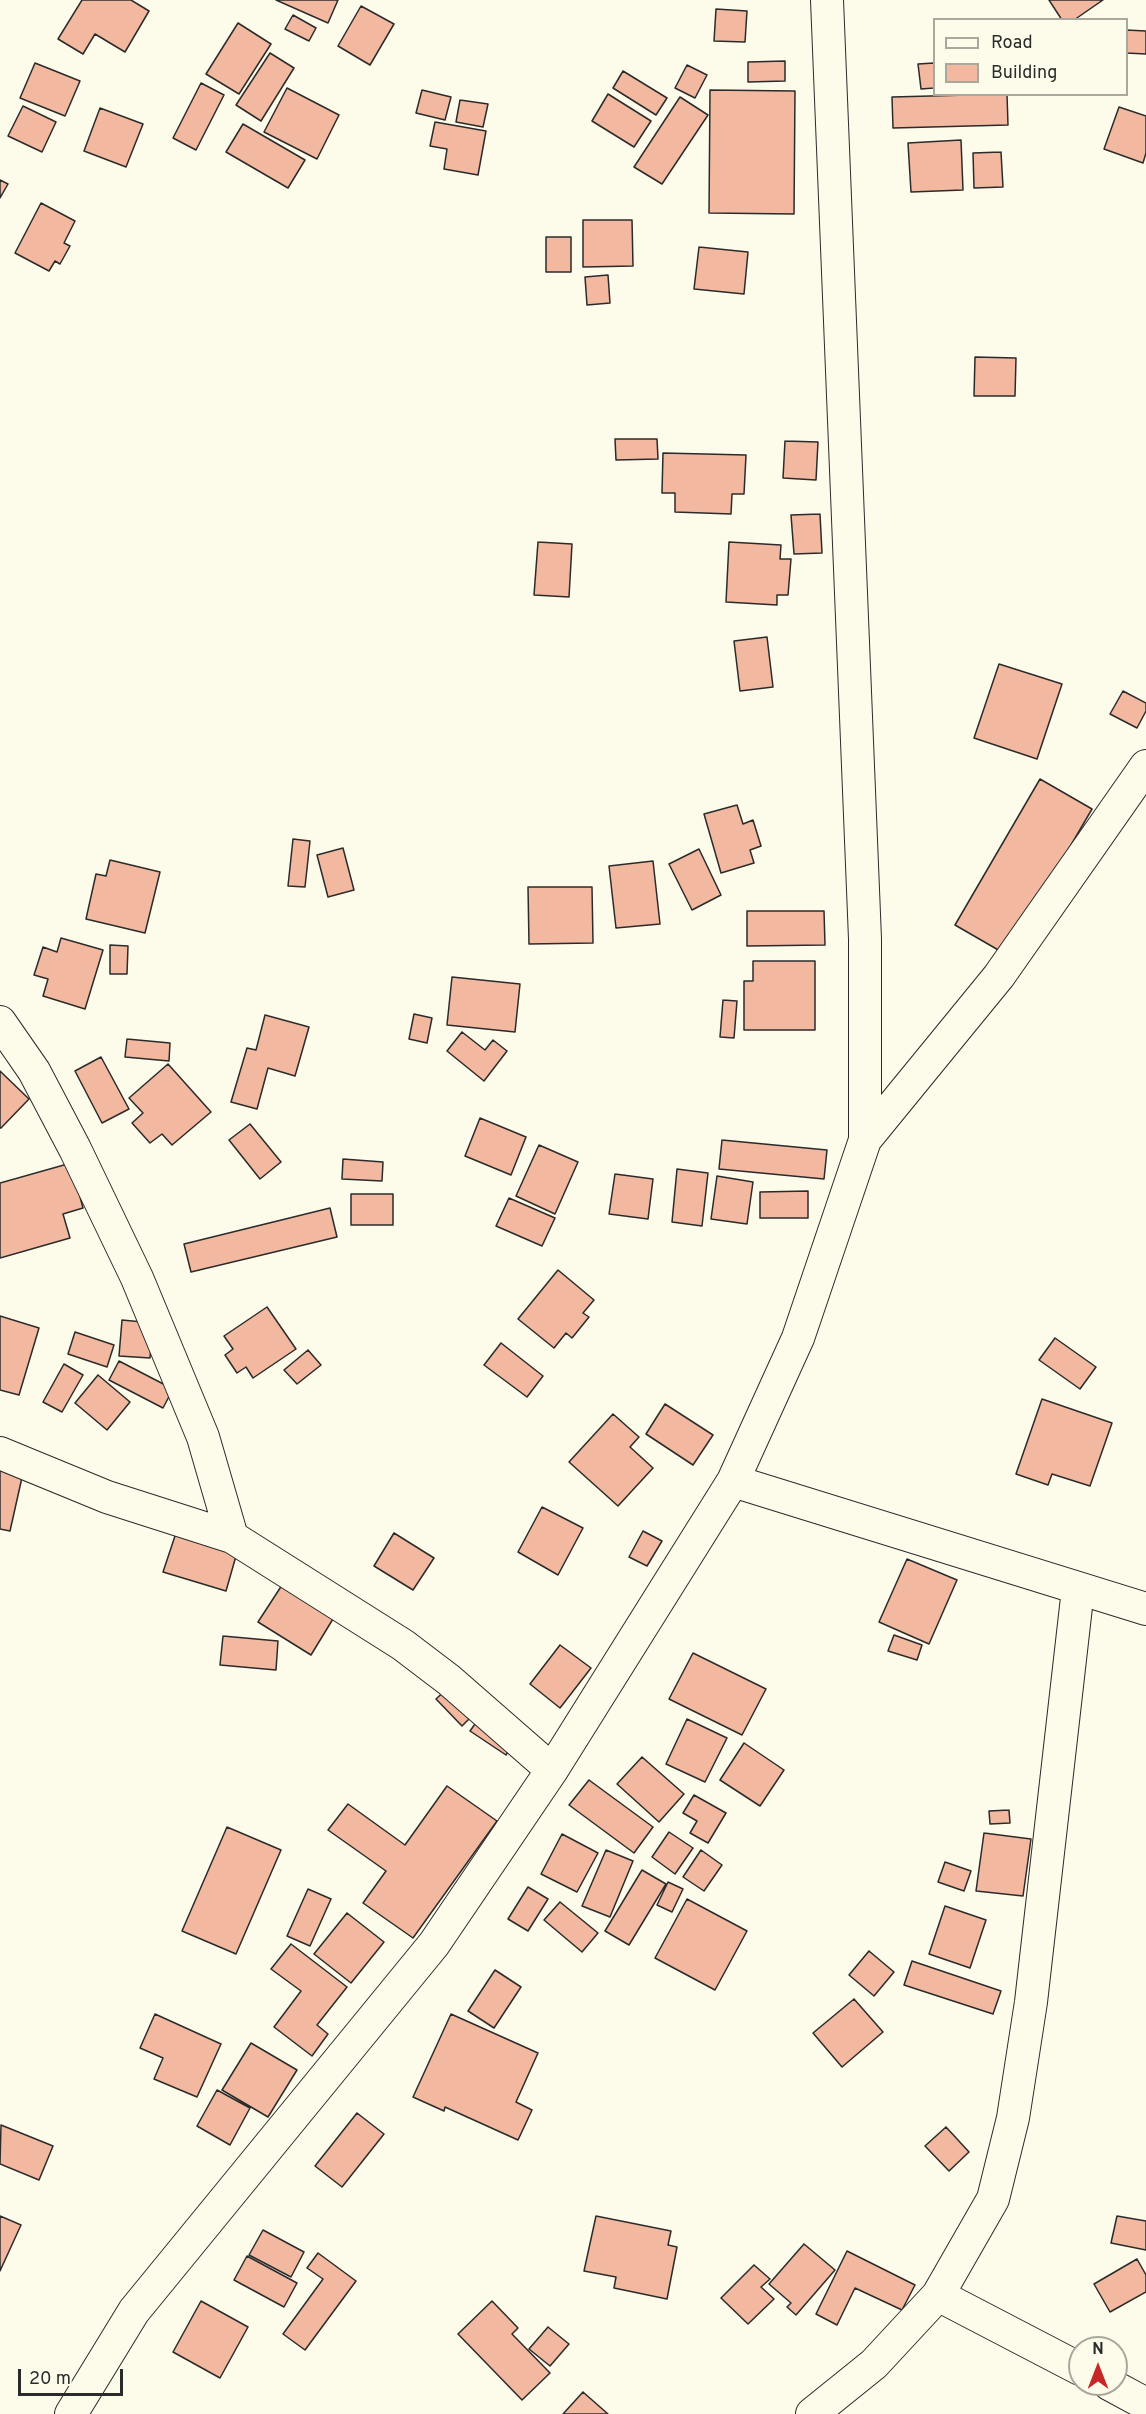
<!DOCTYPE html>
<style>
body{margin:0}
#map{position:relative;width:1146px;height:2414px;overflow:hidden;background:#fdfbea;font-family:Overpass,sans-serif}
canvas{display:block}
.legend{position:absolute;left:933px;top:18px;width:195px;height:78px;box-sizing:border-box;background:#fdfbea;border:2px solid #a9a89e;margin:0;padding:8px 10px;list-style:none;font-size:18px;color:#2b2b2b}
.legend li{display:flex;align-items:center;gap:12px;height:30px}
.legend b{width:30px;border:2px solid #a9a89e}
.north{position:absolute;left:1068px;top:2336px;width:60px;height:60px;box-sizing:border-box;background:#fdfbea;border:2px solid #a9a89e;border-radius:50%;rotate:0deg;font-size:16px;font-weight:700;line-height:24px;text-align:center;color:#2b2b2b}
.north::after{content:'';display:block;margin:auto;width:21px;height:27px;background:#c62828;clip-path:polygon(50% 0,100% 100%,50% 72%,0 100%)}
.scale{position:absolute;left:18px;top:2369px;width:105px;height:27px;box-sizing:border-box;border:3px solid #2b2b2b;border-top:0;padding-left:8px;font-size:18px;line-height:21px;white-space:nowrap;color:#2b2b2b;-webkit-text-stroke:4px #fdfbea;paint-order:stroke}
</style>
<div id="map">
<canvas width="1146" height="2414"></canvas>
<ul class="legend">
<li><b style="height:8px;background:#fdfbea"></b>Road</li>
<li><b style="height:16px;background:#f2b8a0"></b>Building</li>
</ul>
<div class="north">N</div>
<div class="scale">20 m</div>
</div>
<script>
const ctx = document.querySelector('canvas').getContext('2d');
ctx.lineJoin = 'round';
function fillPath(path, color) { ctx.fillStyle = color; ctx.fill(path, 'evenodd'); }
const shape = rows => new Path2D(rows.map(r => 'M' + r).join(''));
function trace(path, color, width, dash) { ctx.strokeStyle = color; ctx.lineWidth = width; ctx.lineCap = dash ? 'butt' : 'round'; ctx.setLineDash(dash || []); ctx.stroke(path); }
const building = shape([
 [82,0,131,0,149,11,125,52,95,34,83,54,58,39,82,0],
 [276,0,338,0,328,23,276,0],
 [1049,0,1103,0,1074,20,1062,20,1049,0],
 [361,6,394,24,370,65,338,46,361,6],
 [716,9,747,11,745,42,714,41,716,9],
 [293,15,316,28,309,41,285,29,293,15],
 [238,23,271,44,239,94,206,74,238,23],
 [1126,30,1146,31,1146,54,1126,53,1126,30],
 [270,53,294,68,261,121,236,105,270,53],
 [785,61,785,81,748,82,748,62,785,61],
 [35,63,80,81,65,116,20,98,35,63],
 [934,63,934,88,921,89,918,64,934,63],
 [687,65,707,75,695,98,675,88,687,65],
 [623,71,667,98,656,115,613,88,623,71],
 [201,83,224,95,196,150,173,138,201,83],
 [287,88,339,115,317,159,264,132,287,88],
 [422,90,451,97,445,120,416,113,422,90],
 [710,90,795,91,794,214,709,213,710,90],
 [608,94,651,121,634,147,592,121,608,94],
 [1007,94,1008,125,893,128,892,97,1007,94],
 [680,97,708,115,662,184,634,167,680,97],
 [460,100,488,104,483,127,456,122,460,100],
 [23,106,56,122,42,152,8,136,23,106],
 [1119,107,1146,116,1146,153,1143,163,1104,149,1119,107],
 [100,108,143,124,126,167,84,151,100,108],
 [435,122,486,131,478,175,444,169,447,149,430,146,435,122],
 [243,124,305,160,288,188,226,152,243,124],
 [961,140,963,190,911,192,908,143,961,140],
 [1001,152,1003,187,974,188,973,153,1001,152],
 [0,180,8,184,0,198,0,180],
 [41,203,75,221,64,243,70,246,60,264,55,261,49,271,15,253,41,203],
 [583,220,632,220,633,266,583,267,583,220],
 [546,237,571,237,571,272,546,272,546,237],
 [699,247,748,252,744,294,694,289,699,247],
 [608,275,610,303,587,305,585,277,608,275],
 [975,357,1016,358,1015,396,974,396,975,357],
 [615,439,657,439,658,459,616,460,615,439],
 [785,441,818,442,816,480,783,478,785,441],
 [663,453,746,455,744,494,732,494,731,514,675,512,675,493,662,493,663,453],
 [820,514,822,553,794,554,791,515,820,514],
 [538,542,572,544,569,597,534,595,538,542],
 [729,542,781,545,780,559,791,559,788,595,777,595,777,605,726,602,729,542],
 [767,637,773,687,740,691,734,641,767,637],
 [999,664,1062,684,1037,759,974,738,999,664],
 [1123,691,1146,703,1146,711,1137,728,1110,714,1123,691],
 [1040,779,1092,809,1007,955,955,925,1040,779],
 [737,805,743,824,753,820,761,846,750,850,754,863,721,873,704,814,737,805],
 [293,839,310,841,305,887,288,886,293,839],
 [343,848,354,890,328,897,317,855,343,848],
 [699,849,721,895,692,910,669,864,699,849],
 [110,860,160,872,145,933,86,919,96,874,106,876,110,860],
 [653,861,660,924,616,928,609,866,653,861],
 [528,887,592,887,593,943,529,944,528,887],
 [747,911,824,911,825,945,747,946,747,911],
 [61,938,103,950,85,1009,43,996,48,979,34,975,43,947,57,952,61,938],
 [110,945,128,946,127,974,110,974,110,945],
 [753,961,815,961,815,1030,744,1030,744,981,753,981,753,961],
 [452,977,520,984,515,1032,447,1025,452,977],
 [723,1000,737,1001,734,1038,720,1037,723,1000],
 [414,1014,432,1018,427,1043,409,1039,414,1014],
 [265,1015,309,1027,295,1076,268,1068,257,1109,231,1102,247,1048,256,1050,265,1015],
 [462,1032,485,1050,493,1040,507,1051,484,1081,447,1051,462,1032],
 [127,1039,170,1043,169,1061,125,1057,127,1039],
 [101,1057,129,1109,102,1123,75,1071,101,1057],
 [168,1064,211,1112,172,1145,162,1134,150,1143,132,1123,143,1113,129,1098,168,1064],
 [0,1071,29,1099,1,1128,0,1128,0,1071],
 [480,1118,526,1137,511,1175,465,1156,480,1118],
 [250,1124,281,1162,260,1179,229,1140,250,1124],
 [722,1140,827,1150,824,1179,719,1169,722,1140],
 [539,1145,578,1162,555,1214,516,1196,539,1145],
 [343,1159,383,1162,382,1181,342,1179,343,1159],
 [71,1163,83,1208,63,1214,70,1238,0,1258,0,1183,71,1163],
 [677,1169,708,1173,702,1226,672,1222,677,1169],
 [615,1174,653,1179,648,1219,609,1214,615,1174],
 [717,1176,753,1182,747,1224,711,1219,717,1176],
 [808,1191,808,1218,760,1218,760,1192,808,1191],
 [351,1194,393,1194,393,1225,351,1225,351,1194],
 [509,1198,555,1218,542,1246,496,1226,509,1198],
 [330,1208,337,1237,191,1272,184,1244,330,1208],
 [558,1270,594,1300,583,1313,589,1317,572,1338,566,1333,554,1348,518,1319,558,1270],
 [267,1307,296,1349,253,1378,246,1367,237,1373,225,1355,233,1349,224,1336,267,1307],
 [0,1316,39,1328,19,1395,0,1390,0,1316],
 [122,1320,153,1323,150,1358,119,1356,122,1320],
 [75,1332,114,1345,107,1367,68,1354,75,1332],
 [1055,1338,1096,1367,1080,1389,1039,1360,1055,1338],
 [501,1343,543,1376,527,1397,484,1365,501,1343],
 [308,1350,321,1365,297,1384,284,1370,308,1350],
 [119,1361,173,1389,163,1408,109,1380,119,1361],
 [64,1364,83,1375,62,1412,43,1402,64,1364],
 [98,1375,130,1402,107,1430,75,1403,98,1375],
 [1042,1399,1112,1423,1090,1486,1052,1474,1048,1485,1016,1474,1042,1399],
 [665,1404,713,1435,693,1465,646,1434,665,1404],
 [613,1414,639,1437,630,1447,653,1468,618,1506,569,1462,613,1414],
 [0,1468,23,1473,10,1531,0,1529,0,1468],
 [542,1507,583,1528,558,1575,518,1552,542,1507],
 [177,1530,238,1549,226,1591,163,1572,177,1530],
 [643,1531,662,1541,647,1566,629,1557,643,1531],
 [394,1533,434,1558,413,1590,374,1566,394,1533],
 [907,1559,957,1580,929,1644,879,1622,907,1559],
 [284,1582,336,1614,311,1655,258,1622,284,1582],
 [894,1635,922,1645,917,1660,888,1651,894,1635],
 [223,1636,278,1641,276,1670,220,1665,223,1636],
 [560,1645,591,1668,560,1708,530,1684,560,1645],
 [693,1653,766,1689,742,1735,669,1699,693,1653],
 [451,1685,477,1711,462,1726,436,1699,451,1685],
 [480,1717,515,1741,506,1755,470,1731,480,1717],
 [687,1719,727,1738,705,1782,666,1764,687,1719],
 [744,1743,784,1770,760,1806,720,1780,744,1743],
 [642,1757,684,1794,659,1822,617,1784,642,1757],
 [589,1780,653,1827,634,1853,569,1805,589,1780],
 [447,1786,497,1821,413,1938,363,1903,386,1871,328,1830,348,1804,405,1845,447,1786],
 [694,1795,726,1813,708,1843,690,1833,697,1821,683,1813,694,1795],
 [1009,1810,1010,1823,990,1824,989,1811,1009,1810],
 [227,1827,281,1850,236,1954,182,1931,227,1827],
 [669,1832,693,1848,675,1874,652,1857,669,1832],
 [984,1833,1031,1839,1023,1896,976,1891,984,1833],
 [562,1834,598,1853,577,1892,541,1874,562,1834],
 [606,1850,633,1861,610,1917,582,1906,606,1850],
 [701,1850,722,1865,704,1891,683,1877,701,1850],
 [945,1862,971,1871,964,1891,938,1882,945,1862],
 [642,1870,666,1884,629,1945,605,1931,642,1870],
 [668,1882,683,1889,672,1912,657,1905,668,1882],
 [528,1887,548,1899,528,1931,508,1919,528,1887],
 [308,1889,331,1899,310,1946,287,1936,308,1889],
 [687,1899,747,1931,715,1990,655,1958,687,1899],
 [560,1902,598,1933,582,1952,544,1920,560,1902],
 [945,1906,986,1920,970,1968,929,1954,945,1906],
 [347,1913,384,1942,351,1983,314,1954,347,1913],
 [291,1944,347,1987,317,2025,328,2034,312,2056,274,2027,301,1991,271,1969,291,1944],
 [869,1951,894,1972,874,1996,849,1975,869,1951],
 [912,1961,1001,1991,993,2014,904,1985,912,1961],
 [495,1970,521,1987,494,2028,468,2011,495,1970],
 [854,1999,883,2032,842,2067,813,2033,854,1999],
 [155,2014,221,2044,197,2097,154,2079,163,2058,140,2048,155,2014],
 [451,2014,538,2053,516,2102,532,2110,518,2140,445,2107,444,2111,413,2097,451,2014],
 [251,2043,297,2070,268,2117,222,2090,251,2043],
 [217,2090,250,2108,230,2145,197,2126,217,2090],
 [357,2113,384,2134,342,2187,315,2166,357,2113],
 [1,2125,53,2146,39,2180,0,2164,1,2125],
 [946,2127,969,2152,949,2171,925,2146,946,2127],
 [0,2216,21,2225,0,2271,0,2216],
 [596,2216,671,2231,668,2245,677,2247,667,2299,614,2288,616,2277,584,2271,596,2216],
 [1117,2216,1146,2221,1146,2250,1111,2243,1117,2216],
 [263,2230,304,2252,291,2277,249,2255,263,2230],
 [804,2244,835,2270,796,2315,787,2307,791,2303,769,2284,804,2244],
 [847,2251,915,2285,902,2310,855,2288,837,2325,816,2314,847,2251],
 [318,2253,356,2281,305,2350,283,2334,323,2279,307,2268,318,2253],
 [247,2256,297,2283,284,2307,234,2280,247,2256],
 [1137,2259,1146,2275,1146,2292,1110,2312,1094,2284,1137,2259],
 [754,2265,770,2279,761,2287,774,2299,748,2324,721,2298,754,2265],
 [201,2301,248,2327,220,2378,173,2352,201,2301],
 [492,2301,518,2328,512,2334,550,2373,522,2400,458,2334,492,2301],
 [548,2327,569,2344,550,2366,529,2349,548,2327],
 [583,2392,608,2414,563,2414,583,2392]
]);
fillPath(building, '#f2b8a0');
trace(building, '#2b2b2b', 1.5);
const minor = shape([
 [0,1022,34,1071,75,1149,137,1278,203,1437,232,1537],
 [865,1140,999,976,1146,766],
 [0,1453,107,1497,232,1537,403,1645,449,1680,552,1770],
 [733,1481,1146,1609],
 [938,2295,1080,2369],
 [1109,2384,1146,2404],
 [71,2414,134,2311,434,1944,552,1770,733,1481,798,1338,865,1140,865,939,827,0],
 [812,2414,874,2364,938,2295,993,2199,1013,2118,1031,2002,1078,1589]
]);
trace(minor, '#2b2b2b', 34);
trace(minor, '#fdfbea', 32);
</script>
